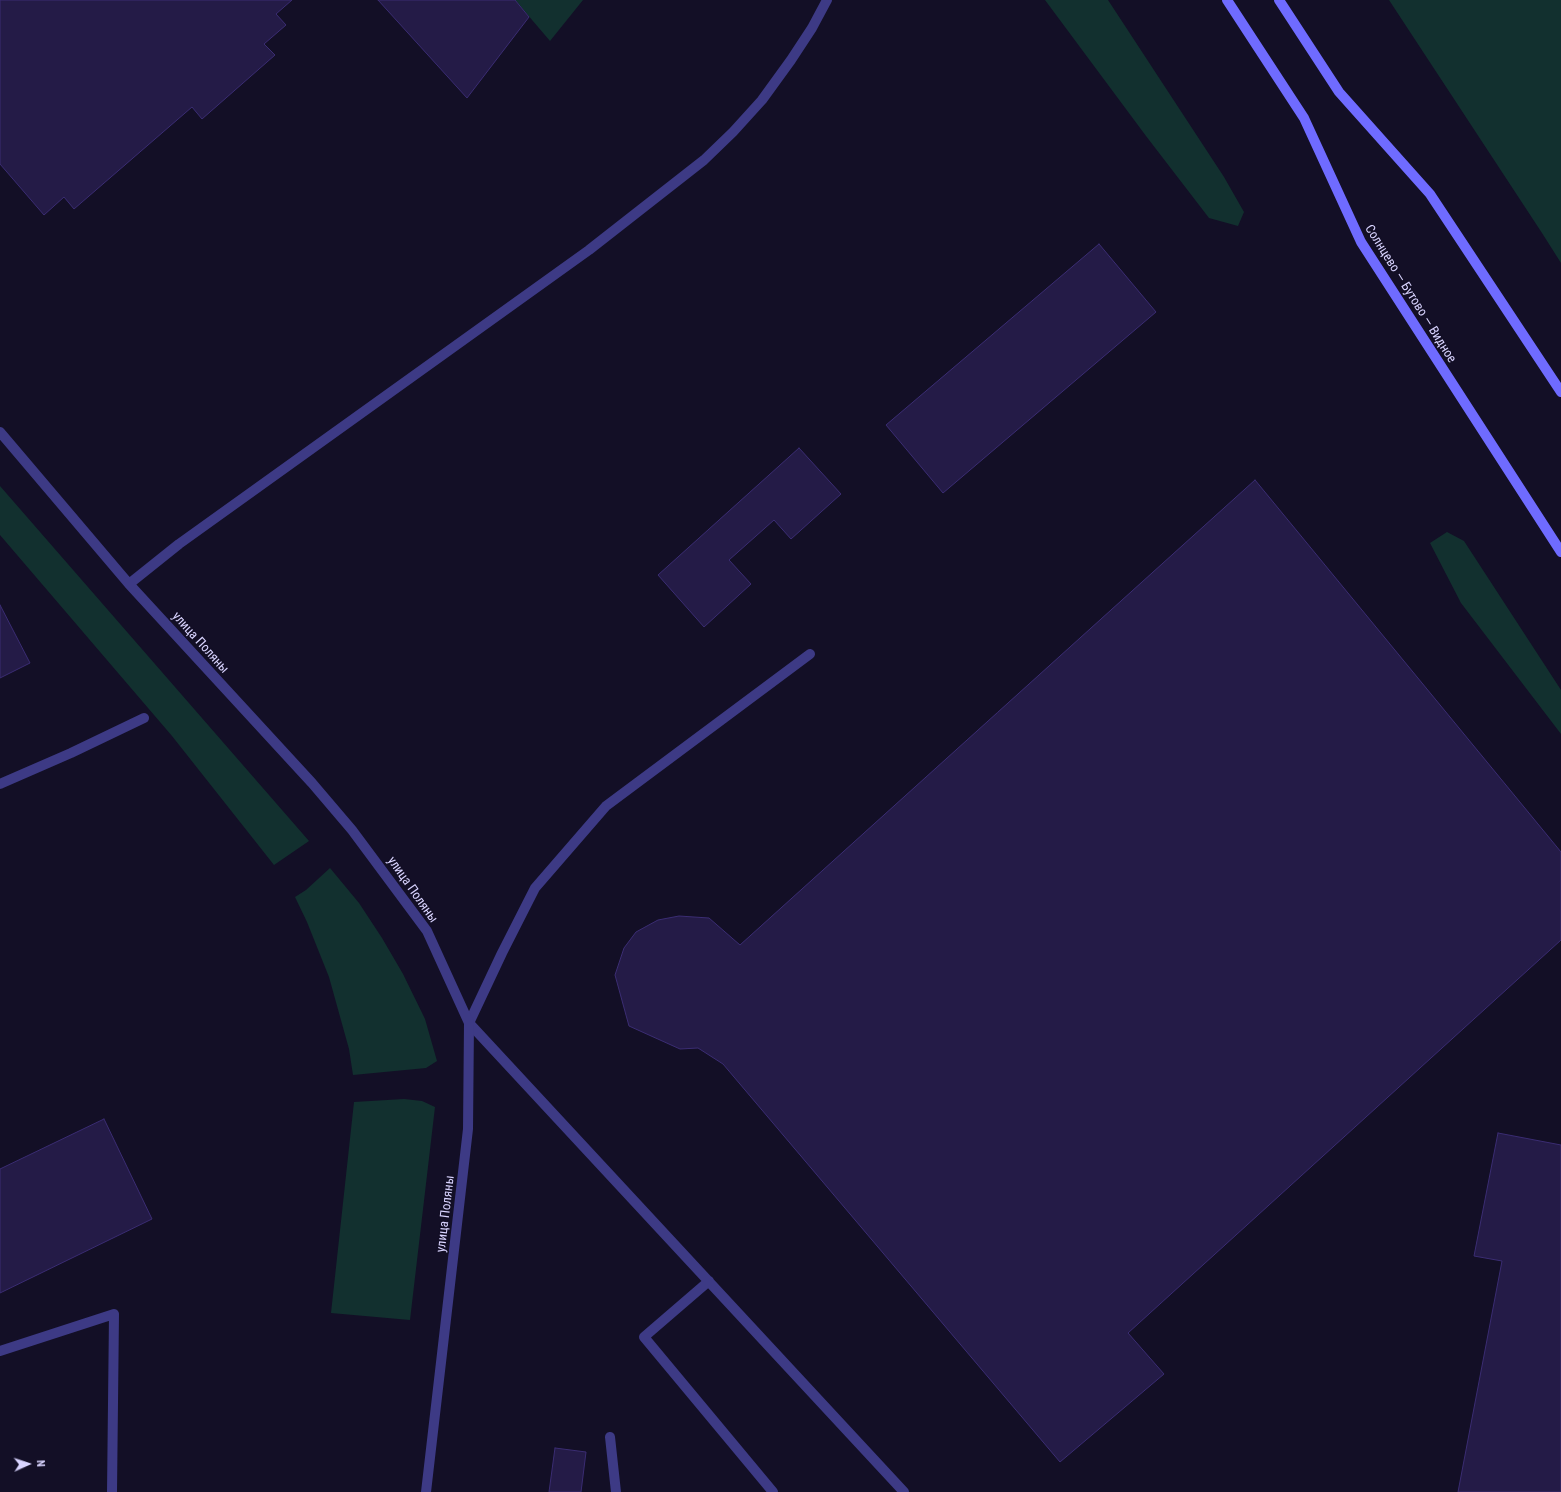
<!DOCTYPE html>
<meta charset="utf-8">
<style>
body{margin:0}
#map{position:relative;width:1561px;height:1492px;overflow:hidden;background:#130f26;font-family:"Roboto Condensed",sans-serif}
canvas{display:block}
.north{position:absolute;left:8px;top:1444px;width:40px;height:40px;-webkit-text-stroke:3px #130f26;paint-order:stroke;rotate:87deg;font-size:11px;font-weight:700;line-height:16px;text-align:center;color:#d9d4ff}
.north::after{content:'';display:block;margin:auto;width:14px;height:18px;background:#d9d4ff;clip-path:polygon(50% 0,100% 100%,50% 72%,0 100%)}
</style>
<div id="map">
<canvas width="1561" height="1492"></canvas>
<div class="north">N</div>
</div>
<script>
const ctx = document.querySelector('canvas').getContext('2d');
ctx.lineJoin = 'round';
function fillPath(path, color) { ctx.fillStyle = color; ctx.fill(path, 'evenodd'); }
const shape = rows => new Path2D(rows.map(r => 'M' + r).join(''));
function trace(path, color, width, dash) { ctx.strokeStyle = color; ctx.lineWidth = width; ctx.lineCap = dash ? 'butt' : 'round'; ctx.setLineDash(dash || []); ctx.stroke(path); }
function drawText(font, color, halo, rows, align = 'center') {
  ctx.font = font + ' "Roboto Condensed",sans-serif'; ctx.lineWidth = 3; ctx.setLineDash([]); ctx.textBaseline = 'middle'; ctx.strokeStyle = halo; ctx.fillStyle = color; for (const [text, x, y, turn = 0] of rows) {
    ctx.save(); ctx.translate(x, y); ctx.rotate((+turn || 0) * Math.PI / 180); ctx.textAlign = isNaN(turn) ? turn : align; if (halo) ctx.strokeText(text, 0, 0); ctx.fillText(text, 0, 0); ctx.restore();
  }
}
fillPath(shape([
 [515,0,583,0,550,41],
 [1045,0,1108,0,1224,177,1244,212,1238,226,1209,218,1146,136],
 [1389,0,1561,0,1561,263,1542,233],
 [0,486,309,841,274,865,172,736,0,535],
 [1447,532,1464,541,1561,690,1561,734,1461,603,1430,543],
 [330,868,359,903,382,938,403,974,425,1019,437,1061,426,1068,353,1075,349,1049,329,977,307,922,295,897,306,890],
 [404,1099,422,1101,435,1107,410,1320,331,1313,354,1102]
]), '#12302f');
const building = shape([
 [0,0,292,0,276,14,286,25,264,44,275,55,202,119,192,107,74,209,64,197,44,215,0,164,0,0],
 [378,0,515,0,529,17,467,98,378,0],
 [1099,244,1156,312,943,493,886,425,1099,244],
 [799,448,841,494,791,539,774,520,729,560,751,584,704,627,658,575,799,448],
 [1255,480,1561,852,1561,940,1128,1333,1164,1374,1060,1462,723,1064,698,1048,680,1049,629,1026,615,975,624,948,636,932,658,920,679,916,709,918,740,945,1255,480],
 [0,605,30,663,0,678,0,605],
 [104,1119,152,1219,0,1293,0,1169,104,1119],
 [1498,1133,1561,1145,1561,1492,1458,1492,1502,1261,1474,1256,1498,1133],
 [555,1448,586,1452,581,1492,549,1492,555,1448]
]);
fillPath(building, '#241b47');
trace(building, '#3b2d73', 1);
trace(shape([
 [810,654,606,806,535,888,502,953,469,1023,904,1492],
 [0,784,71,753,144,718],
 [709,1281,644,1337,773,1492],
 [0,1351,114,1314,112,1492],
 [610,1437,616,1492]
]), '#3d3a85', 10);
trace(shape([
 [0,432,129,584,312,783,352,830,427,931,469,1023,468,1129,426,1492],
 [129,584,179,544,589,250,704,160,733,132,762,100,791,60,812,28,827,0]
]), '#3d3a85', 10);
trace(shape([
 [1227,0,1304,118,1361,242,1561,552],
 [1279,0,1339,92,1430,194,1561,392]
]), '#6f6bff', 10);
drawText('13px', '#d9d4ff', '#130f26', [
 ["Солнцево — Бутово — Видное",1410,294,58],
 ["улица Поляны",200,643,48],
 ["улица Поляны",412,890,55],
 ["улица Поляны",446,1214,-83]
]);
</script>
